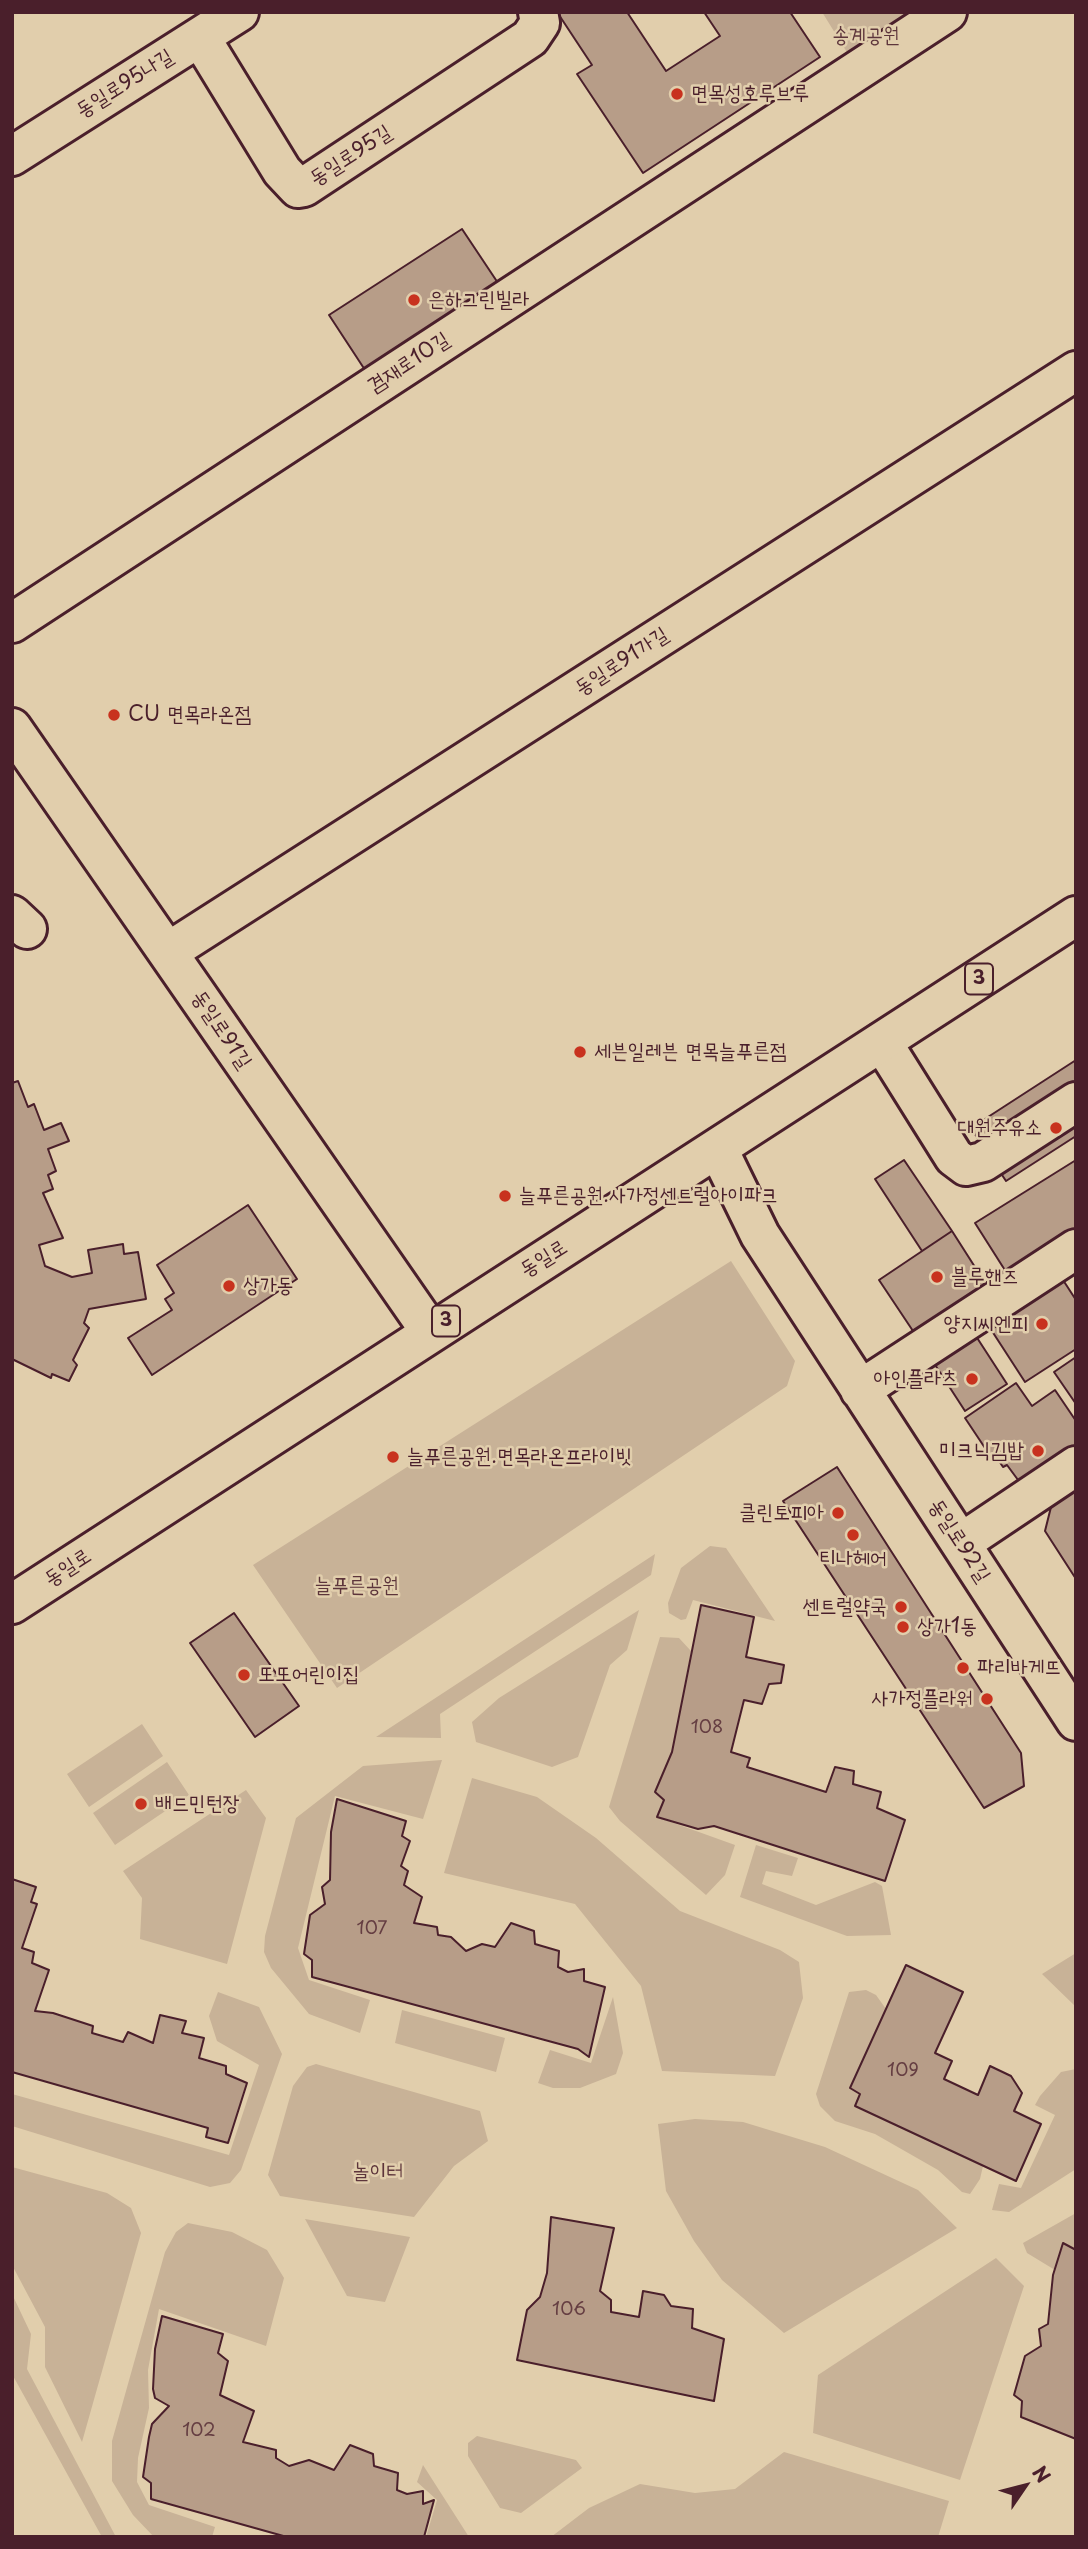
<!DOCTYPE html>
<meta charset="utf-8">
<style>
body{margin:0}
#map{position:relative;width:1088px;height:2549px;overflow:hidden;background:#e1ceac;font-family:"Playpen Sans",sans-serif}
canvas{display:block}
.frame{position:absolute;inset:0;border:14px solid #4a1f2b;pointer-events:none}
.north{position:absolute;left:990px;top:2451px;width:70px;height:70px;-webkit-text-stroke:5px #e1ceac;paint-order:stroke;rotate:55deg;font-size:19px;font-weight:700;line-height:28px;text-align:center;color:#4a1f2b}
.north::after{content:'';display:block;margin:auto;width:24px;height:32px;background:#4a1f2b;clip-path:polygon(50% 0,100% 100%,50% 72%,0 100%)}
</style>
<div id="map">
<canvas width="1088" height="2549"></canvas>
<div class="frame"></div>
<div class="north">N</div>
</div>
<script>
const ctx = document.querySelector('canvas').getContext('2d');
ctx.lineJoin = 'round';
function fillPath(path, color) { ctx.fillStyle = color; ctx.fill(path, 'evenodd'); }
const shape = rows => new Path2D(rows.map(r => 'M' + r).join(''));
function trace(path, color, width, dash) { ctx.strokeStyle = color; ctx.lineWidth = width; ctx.lineCap = dash ? 'butt' : 'round'; ctx.setLineDash(dash || []); ctx.stroke(path); }
function drawText(font, color, halo, rows, align = 'center') {
  ctx.font = font + ' "Playpen Sans","Poor Story",sans-serif'; ctx.lineWidth = 5; ctx.setLineDash([]); ctx.textBaseline = 'middle'; ctx.strokeStyle = halo; ctx.fillStyle = color; for (const [text, x, y, turn = 0] of rows) {
    ctx.save(); ctx.translate(x, y); ctx.rotate((+turn || 0) * Math.PI / 180); ctx.textAlign = isNaN(turn) ? turn : align; if (halo) ctx.strokeText(text, 0, 0); ctx.fillText(text, 0, 0); ctx.restore();
  }
}
fillPath(shape([
 [822,12,947,12,858,70],
 [731,1261,795,1361,787,1386,337,1688,253,1565],
 [710,1546,726,1548,775,1621,693,1600,686,1619,681,1620,669,1613,668,1603,681,1568],
 [655,1554,651,1575,440,1714,441,1738,376,1737],
 [639,1610,627,1650,610,1665,578,1757,552,1767,476,1742,472,1722,499,1698],
 [660,1637,679,1638,691,1651,672,1752,655,1792,664,1800,657,1817,735,1845,725,1875,706,1895,620,1821,609,1807],
 [142,1724,163,1756,89,1807,67,1774],
 [442,1760,423,1819,335,1796,298,1948,309,1980,370,2000,360,2033,309,2014,271,1968,264,1952,265,1936,296,1818,363,1766],
 [167,1762,189,1795,115,1845,93,1813],
 [472,1778,537,1797,596,1838,680,1911,780,1950,799,1962,803,1998,775,2076,662,2071,641,1986,575,1904,444,1873],
 [246,1790,266,1818,227,1964,140,1939,142,1898,123,1871],
 [756,1845,798,1858,792,1876,766,1871,762,1884,816,1905,875,1882,882,1886,891,1935,847,1936,740,1897],
 [1076,1953,1076,2007,1042,1974],
 [866,1990,876,1995,886,2009,850,2087,860,2094,855,2106,983,2166,980,2179,970,2194,962,2192,938,2170,875,2134,835,2121,820,2106,816,2094,849,1992],
 [218,1992,259,2007,282,2054,241,2170,230,2183,210,2187,12,2126,12,2094,229,2155,259,2065,217,2041,209,2016],
 [613,1997,623,2053,616,2074,580,2088,553,2088,538,2083,550,2050,591,2063],
 [402,2010,505,2038,496,2072,395,2043],
 [316,2064,480,2111,488,2141,454,2166,414,2217,280,2196,268,2175,293,2086,307,2067],
 [1076,2069,1076,2169,1009,2212,992,2210,999,2184,1021,2188,1055,2115,1035,2105,1040,2096,1061,2072],
 [695,2119,743,2122,825,2147,918,2190,957,2228,784,2333,722,2280,694,2241,666,2191,658,2124],
 [12,2167,107,2193,131,2208,141,2233,82,2442,45,2367,45,2327,12,2265],
 [1076,2213,1076,2250,1063,2243,1055,2270,1027,2253,1023,2243],
 [305,2219,410,2237,385,2302,347,2296],
 [188,2223,232,2232,267,2250,284,2278,266,2346,159,2309,148,2370,149,2408,138,2458,137,2482,149,2505,215,2527,212,2537,154,2537,133,2515,112,2481,112,2441,165,2252,176,2232],
 [996,2258,1024,2286,960,2480,813,2433,818,2375],
 [12,2294,31,2334,27,2369,116,2537,102,2537,12,2374],
 [477,2436,576,2460,582,2468,521,2513,500,2508,468,2456,468,2443],
 [784,2452,949,2501,938,2537,551,2537,589,2508,640,2484,695,2493,735,2489],
 [423,2465,469,2537,426,2537,437,2500,417,2482]
]), '#c8b297');
const building = shape([
 [557,12,627,12,666,71,720,36,704,12,790,12,820,57,643,173,577,74,592,65,557,12],
 [462,229,500,286,367,373,329,315,462,229],
 [1076,1060,1076,1136,1006,1181,971,1128,1076,1060],
 [18,1081,28,1107,34,1104,44,1130,61,1123,69,1141,48,1149,56,1171,48,1175,53,1189,43,1193,63,1238,39,1245,45,1266,72,1277,92,1273,88,1250,123,1244,124,1254,138,1252,146,1299,89,1309,84,1323,89,1328,73,1360,77,1365,69,1381,52,1374,51,1378,12,1359,12,1083,18,1081],
 [904,1160,952,1231,922,1251,875,1179,904,1160],
 [1076,1160,1076,1232,1008,1275,975,1223,1076,1160],
 [248,1205,297,1279,152,1375,128,1338,172,1310,165,1299,174,1293,157,1265,248,1205],
 [952,1231,989,1289,917,1337,879,1280,952,1231],
 [1063,1280,1076,1300,1076,1349,1025,1382,990,1328,1063,1280],
 [972,1330,1007,1384,965,1411,930,1357,972,1330],
 [1076,1357,1076,1404,1054,1372,1076,1357],
 [1016,1383,1032,1406,1055,1390,1076,1421,1076,1447,1021,1484,1007,1465,1003,1467,995,1455,991,1457,965,1418,1016,1383],
 [837,1467,1021,1753,1024,1786,984,1808,783,1501,837,1467],
 [1076,1484,1076,1579,1045,1531,1053,1499,1076,1484],
 [701,1605,754,1617,746,1657,784,1665,781,1683,769,1684,762,1704,744,1700,731,1752,750,1758,747,1767,826,1792,835,1767,854,1771,853,1784,881,1792,877,1808,905,1820,885,1881,714,1826,698,1829,657,1817,664,1800,655,1792,672,1752,701,1605],
 [234,1613,299,1706,255,1737,190,1643,234,1613],
 [337,1799,406,1821,402,1836,410,1841,401,1866,408,1871,404,1885,422,1897,414,1923,437,1927,438,1935,451,1937,466,1951,482,1944,495,1947,511,1923,534,1931,535,1944,559,1951,558,1967,568,1972,584,1969,584,1981,605,1987,589,2057,578,2049,312,1977,312,1960,304,1954,310,1915,325,1904,322,1887,330,1880,331,1832,337,1799],
 [12,1879,36,1887,31,1902,37,1904,22,1948,34,1952,32,1963,49,1970,35,2011,53,2013,93,2026,92,2033,123,2042,128,2032,153,2043,160,2015,186,2021,182,2033,204,2038,199,2058,226,2066,226,2074,247,2083,228,2143,206,2137,208,2128,12,2072,12,1879],
 [906,1965,963,1992,935,2053,952,2061,944,2079,978,2095,990,2066,1011,2076,1022,2093,1014,2111,1041,2124,1016,2181,855,2106,860,2094,850,2088,906,1965],
 [551,2217,614,2228,600,2291,611,2300,611,2312,639,2317,643,2291,664,2295,671,2306,693,2309,692,2328,724,2339,714,2401,517,2360,527,2310,540,2297,547,2273,551,2217],
 [1063,2243,1076,2250,1076,2439,1021,2417,1022,2401,1014,2395,1025,2356,1041,2346,1039,2329,1048,2324,1053,2275,1063,2243],
 [162,2316,223,2334,218,2353,228,2361,220,2395,254,2411,243,2442,276,2450,276,2458,289,2466,309,2460,334,2470,350,2445,373,2454,374,2466,398,2473,397,2490,407,2494,423,2491,423,2504,434,2500,424,2537,287,2537,151,2499,151,2483,143,2477,149,2437,152,2424,169,2406,155,2398,153,2389,155,2349,162,2316]
]);
fillPath(building, '#b79d88');
trace(building, '#4a1f2b', 2);
const minor = shape([
 [200,37,282,171,298,188,304,187,530,38,540,23,538,12],
 [12,156,239,12],
 [12,623,947,12],
 [12,728,430,1331],
 [12,915,27,929],
 [168,952,1076,371],
 [882,1042,954,1157,966,1166,983,1162,1076,1102],
 [718,1149,760,1235,1076,1721],
 [860,1390,1076,1249],
 [961,1543,1076,1466]
]);
const major = shape([
 [12,1604,1076,916]
]);
trace(minor, '#4a1f2b', 44);
trace(major, '#4a1f2b', 44);
trace(minor, '#e1ceac', 38);
trace(major, '#e1ceac', 38);
for (const [x, y, r, color] of [
 [677,94,7,"#c8321e"],
 [414,300,7,"#c8321e"],
 [114,715,7,"#c8321e"],
 [580,1052,7,"#c8321e"],
 [1056,1128,7,"#c8321e"],
 [505,1196,7,"#c8321e"],
 [937,1277,7,"#c8321e"],
 [229,1286,7,"#c8321e"],
 [1042,1324,7,"#c8321e"],
 [972,1379,7,"#c8321e"],
 [1038,1451,7,"#c8321e"],
 [393,1457,7,"#c8321e"],
 [838,1513,7,"#c8321e"],
 [853,1535,7,"#c8321e"],
 [901,1607,7,"#c8321e"],
 [903,1627,7,"#c8321e"],
 [963,1668,7,"#c8321e"],
 [244,1675,7,"#c8321e"],
 [987,1699,7,"#c8321e"],
 [141,1804,7,"#c8321e"]
]) { const dot = new Path2D(); dot.arc(x, y, r, 0, 2 * Math.PI); ctx.fillStyle = color; ctx.fill(dot); trace(dot, '#e1ceac', 2.5); }
drawText('18px', '#653e42', null, [
 ["108",707,1728],
 ["107",372,1929],
 ["109",903,2071],
 ["106",569,2310],
 ["102",199,2431]
]);
for (const [x, y, w] of [
 [979,979,28],
 [446,1321,28]
]) { const box = new Path2D(); box.roundRect(x - w / 2, y - 15.5, w, 31, 5); ctx.fillStyle = '#e1ceac'; ctx.fill(box); trace(box, '#4a1f2b', 2); }
drawText('bold 19px', '#4a1f2b', null, [
 ["3",979,979],
 ["3",446,1321]
]);
drawText('21px', '#5d353b', '#e1ceac', [
 ["송계공원",866,36],
 ["늘푸른공원",357,1586],
 ["놀이터",378,2172]
]);
drawText('21px', '#4a1f2b', '#e1ceac', [
 ["동일로95나길",125,84,-32],
 ["동일로95길",351,156,-33],
 ["겸재로10길",409,363,-33],
 ["동일로91가길",622,662,-33],
 ["동일로91길",221,1030,56],
 ["동일로",544,1259,-32],
 ["동일로92길",959,1541,57],
 ["동일로",68,1568,-33]
]);
drawText('21px', '#4a1f2b', '#e1ceac', [
 ["면목성호루브루",691,94],
 ["은하그린빌라",428,300],
 ["CU 면목라온점",128,715],
 ["세븐일레븐 면목늘푸른점",594,1052],
 ["대원주유소",1042,1128,"right"],
 ["늘푸른공원.사가정센트럴아이파크",519,1196],
 ["블루핸즈",951,1277],
 ["상가동",243,1286],
 ["양지씨엔피",1028,1324,"right"],
 ["아인플라츠",958,1379,"right"],
 ["미크닉김밥",1024,1451,"right"],
 ["늘푸른공원.면목라온프라이빗",407,1457],
 ["클린토피아",824,1513,"right"],
 ["티나헤어",853,1559,"center"],
 ["센트럴약국",887,1607,"right"],
 ["상가1동",917,1627],
 ["파리바게뜨",977,1668],
 ["또또어린이집",258,1675],
 ["사가정플라워",973,1699,"right"],
 ["배드민턴장",155,1804]
], 'left');
</script>
